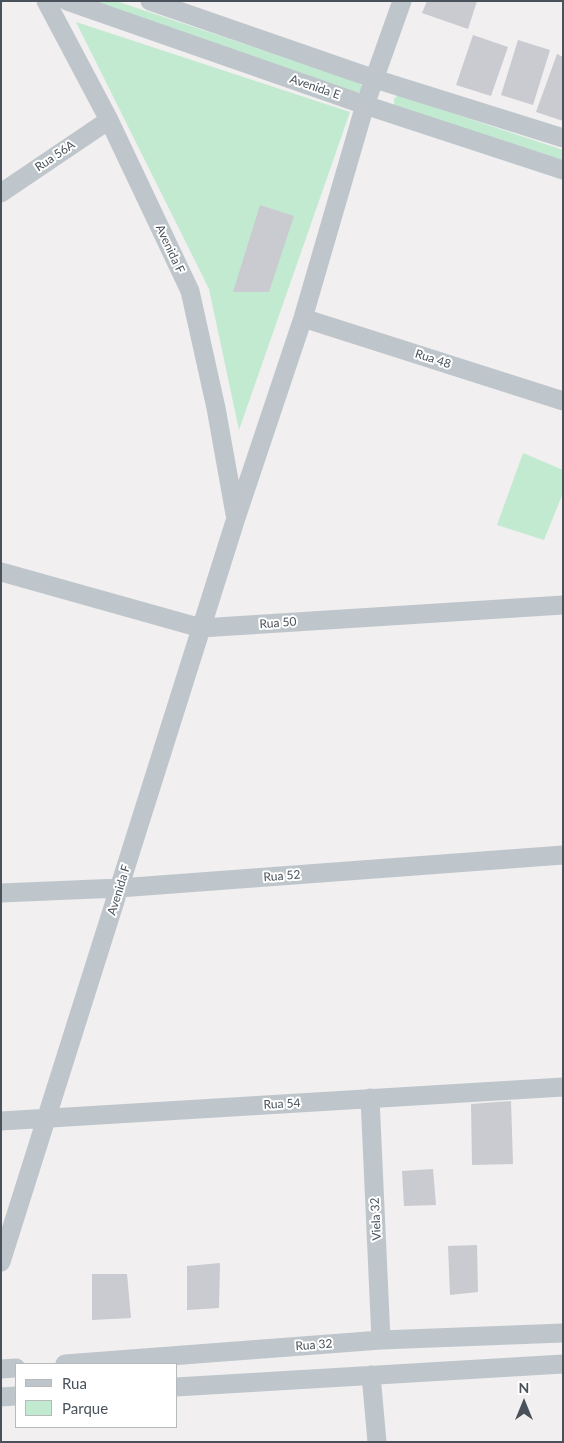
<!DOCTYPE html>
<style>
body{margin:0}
#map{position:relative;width:564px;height:1443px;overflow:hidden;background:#f1efef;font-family:Lato,sans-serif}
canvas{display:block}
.frame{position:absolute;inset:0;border:2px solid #49525a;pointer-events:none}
.legend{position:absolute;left:15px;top:1363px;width:162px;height:65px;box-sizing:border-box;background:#fff;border:1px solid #b6babd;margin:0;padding:6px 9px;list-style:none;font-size:15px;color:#49525a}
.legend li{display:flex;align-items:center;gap:10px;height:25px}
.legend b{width:25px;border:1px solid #b6babd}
.north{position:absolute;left:499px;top:1378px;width:50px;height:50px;-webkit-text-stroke:4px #fff;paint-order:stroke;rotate:0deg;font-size:14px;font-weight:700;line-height:20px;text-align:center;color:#49525a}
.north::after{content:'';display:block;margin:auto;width:18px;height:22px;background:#49525a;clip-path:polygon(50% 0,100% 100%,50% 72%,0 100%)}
</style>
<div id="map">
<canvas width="564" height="1443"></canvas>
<div class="frame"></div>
<ul class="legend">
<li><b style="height:6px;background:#bec6cc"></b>Rua</li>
<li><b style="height:14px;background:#c2ead0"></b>Parque</li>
</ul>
<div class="north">N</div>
</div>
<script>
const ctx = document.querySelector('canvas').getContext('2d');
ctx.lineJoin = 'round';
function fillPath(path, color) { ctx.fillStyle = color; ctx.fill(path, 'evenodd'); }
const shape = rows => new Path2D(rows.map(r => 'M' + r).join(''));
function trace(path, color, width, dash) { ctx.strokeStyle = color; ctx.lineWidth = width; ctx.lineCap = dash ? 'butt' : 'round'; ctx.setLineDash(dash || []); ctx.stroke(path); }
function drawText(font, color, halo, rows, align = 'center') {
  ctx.font = font + ' Lato,sans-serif'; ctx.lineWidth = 4; ctx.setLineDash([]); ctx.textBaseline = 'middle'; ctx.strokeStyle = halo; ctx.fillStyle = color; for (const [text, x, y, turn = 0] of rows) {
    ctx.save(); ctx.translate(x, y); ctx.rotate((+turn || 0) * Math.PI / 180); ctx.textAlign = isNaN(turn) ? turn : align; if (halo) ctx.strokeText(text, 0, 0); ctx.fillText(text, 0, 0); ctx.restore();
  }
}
fillPath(shape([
 [81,1,116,1,358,82,363,87,361,92,356,92],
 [76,22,350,112,239,430,209,289],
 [398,95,563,150,563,160,395,107,394,105,394,99],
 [523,453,563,470,563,493,544,540,497,525]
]), '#c2ead0');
fillPath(shape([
 [427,1,477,1,468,29,422,13],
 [473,35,508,47,491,96,456,85],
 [518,40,550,50,533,105,501,95],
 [557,54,563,57,563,121,536,112],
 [260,205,294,216,269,292,233,292],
 [511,1101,513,1164,472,1165,471,1104],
 [433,1169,436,1205,404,1206,402,1171],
 [477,1245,478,1292,450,1295,448,1246],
 [220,1263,219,1308,187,1310,187,1266],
 [92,1274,127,1274,131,1318,92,1320]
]), '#c9cbd1');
trace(shape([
 [46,1,109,120,190,291,216,408,235,514],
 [67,1,365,105,563,170],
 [150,1,375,79,563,138],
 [1,193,109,120],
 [303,318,563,401],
 [1,572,201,628,563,605],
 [1,893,119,888,563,855],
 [370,1098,381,1340],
 [1,1121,563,1087],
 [1,1262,236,518,303,318,365,105,402,1],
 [65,1364,381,1340,563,1333],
 [1,1369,16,1368],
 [371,1375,377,1442],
 [176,1387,563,1364],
 [1,1397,16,1396]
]), '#bec6cc', 19);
drawText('12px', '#49525a', '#fff', [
 ["Avenida E",315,87,19],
 ["Rua 56A",55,156,-34],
 ["Avenida F",170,249,65],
 ["Rua 48",433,359,18],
 ["Rua 50",278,623,-4],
 ["Rua 52",282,876,-4],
 ["Avenida F",119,890,-73],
 ["Rua 54",282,1104,-3],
 ["Viela 32",376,1219,-93],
 ["Rua 32",314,1345,-4]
]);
</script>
